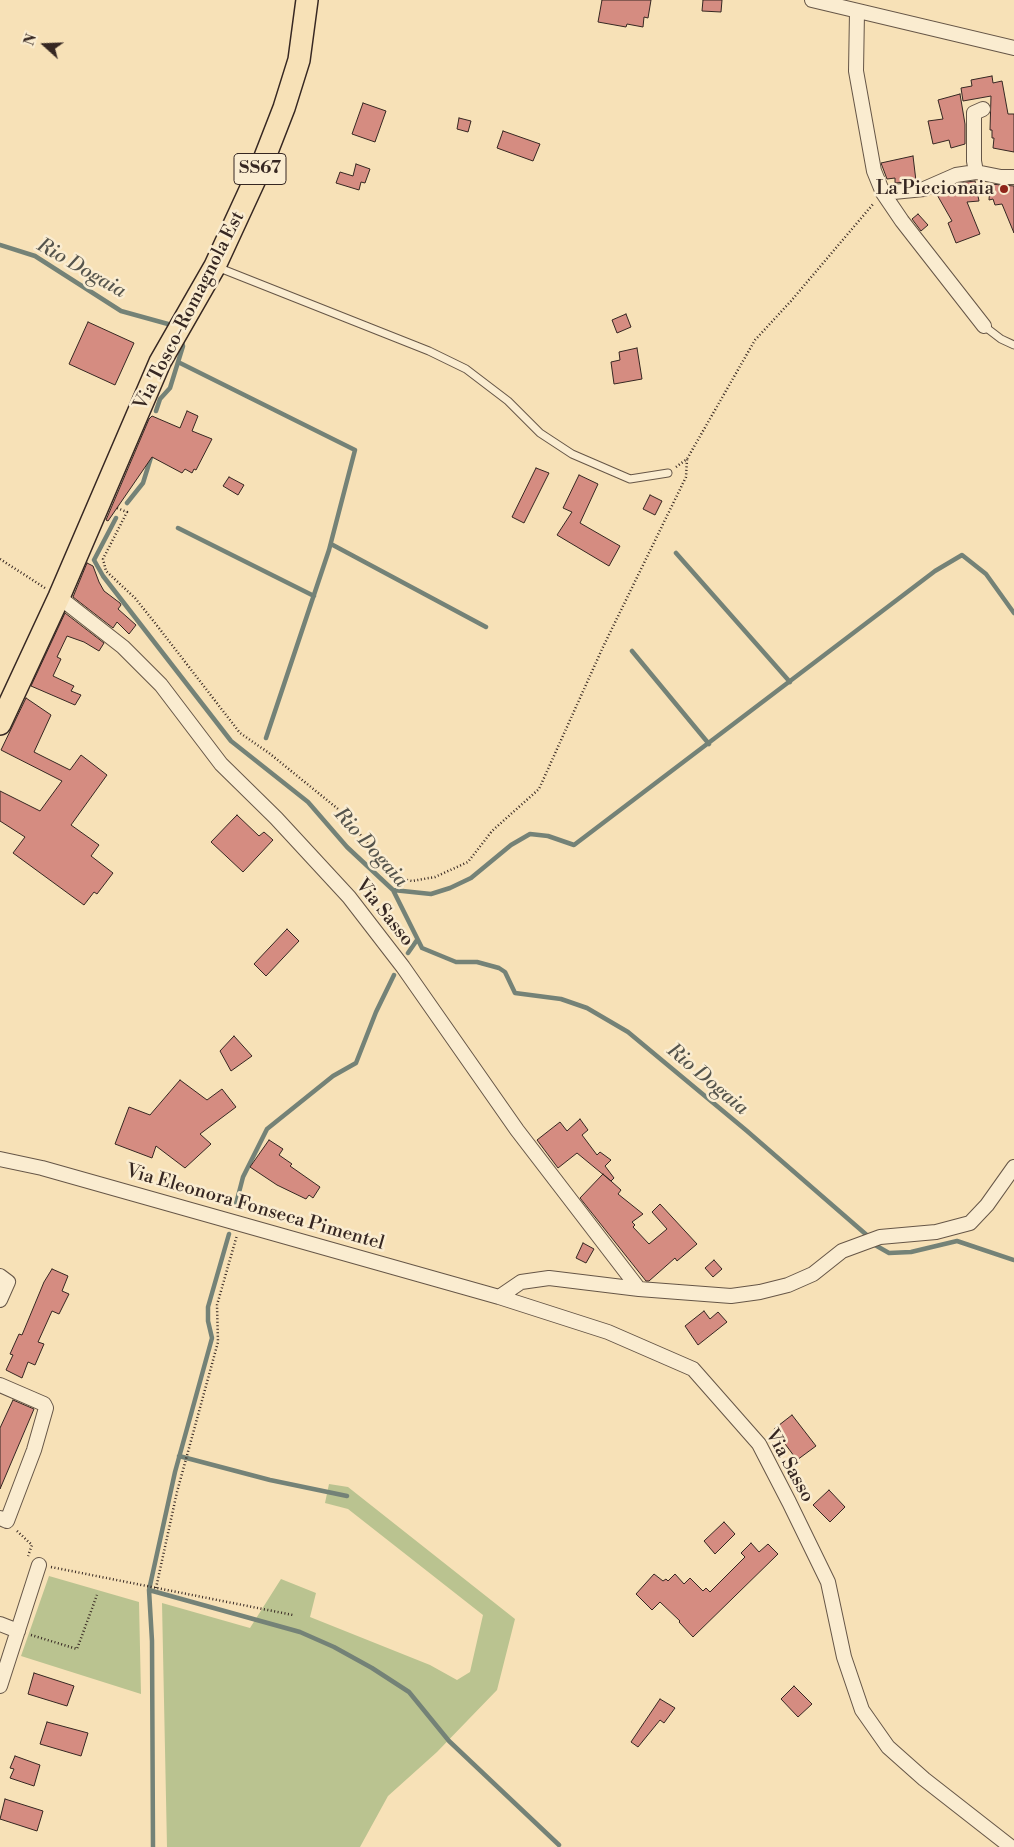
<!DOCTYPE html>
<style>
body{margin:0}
#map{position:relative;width:1014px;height:1847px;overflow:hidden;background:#f7e1b7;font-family:"Libre Bodoni",serif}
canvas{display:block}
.north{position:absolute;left:20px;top:20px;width:50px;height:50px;-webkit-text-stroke:4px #faecd0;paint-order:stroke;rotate:290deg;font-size:14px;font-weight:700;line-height:20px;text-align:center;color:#362722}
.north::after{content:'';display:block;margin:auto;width:18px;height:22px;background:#362722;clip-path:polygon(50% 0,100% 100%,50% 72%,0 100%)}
</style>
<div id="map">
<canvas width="1014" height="1847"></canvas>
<div class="north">N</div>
</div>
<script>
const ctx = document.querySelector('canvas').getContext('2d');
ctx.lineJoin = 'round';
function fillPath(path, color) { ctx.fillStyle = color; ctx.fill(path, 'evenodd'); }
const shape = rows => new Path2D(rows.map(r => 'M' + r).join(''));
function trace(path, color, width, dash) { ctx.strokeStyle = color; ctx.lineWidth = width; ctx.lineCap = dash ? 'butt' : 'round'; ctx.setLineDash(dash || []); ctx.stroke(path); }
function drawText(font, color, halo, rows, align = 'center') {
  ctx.font = font + ' "Libre Bodoni",serif'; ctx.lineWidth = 5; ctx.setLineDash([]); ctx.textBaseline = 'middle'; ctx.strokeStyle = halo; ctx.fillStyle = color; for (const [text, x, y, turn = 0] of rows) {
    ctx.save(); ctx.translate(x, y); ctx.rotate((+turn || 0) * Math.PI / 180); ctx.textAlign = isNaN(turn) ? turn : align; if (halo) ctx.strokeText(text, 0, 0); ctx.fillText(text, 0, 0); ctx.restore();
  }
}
fillPath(shape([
 [329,1484,348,1487,515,1619,497,1690,437,1752,388,1796,360,1847,167,1847,162,1603,250,1628,281,1579,316,1593,310,1617,430,1665,457,1680,470,1672,483,1615,348,1509,325,1503],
 [49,1576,139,1602,141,1694,21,1656]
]), '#bac390');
trace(shape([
 [0,245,35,256,121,311,168,324,172,330],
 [178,362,355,450,329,550,266,738],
 [156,411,160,399,170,388,183,346,181,339],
 [127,503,143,483,152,454],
 [116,518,94,560,103,576,231,741,308,802,347,847,393,890,422,948,456,962,477,962,499,968,505,972,515,993,561,999,587,1008,628,1032,747,1131,869,1237],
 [178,528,314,596],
 [331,544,486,627],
 [676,553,790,682],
 [632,651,709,744],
 [393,890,431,894,450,888,471,878,511,845,530,834,548,836,574,845,935,571,962,555,986,574,1014,613],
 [408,953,417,940],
 [236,1204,243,1177,267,1129,333,1076,356,1063,376,1012,394,975],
 [875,1245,889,1253,911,1252,957,1241,1014,1260],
 [179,1456,270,1480,347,1496],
 [149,1590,300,1632,334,1647,372,1668,409,1692,449,1741,559,1845],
 [153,1847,152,1641,149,1590,175,1472,209,1349,212,1338,208,1321,208,1307,229,1234]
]), '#748277', 4.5);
const building = shape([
 [602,0,651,0,648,18,644,17,643,27,627,24,626,27,598,22,602,0],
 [703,0,722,0,721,12,702,11,703,0],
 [992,76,993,83,1002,81,1008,114,1014,114,1014,152,993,148,994,138,992,138,992,130,990,130,991,96,963,101,961,88,972,86,971,80,992,76],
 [960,94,965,124,965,144,951,148,949,140,933,144,928,121,943,119,938,100,960,94],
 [363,103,386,111,375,142,352,134,363,103],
 [459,118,471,121,468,132,457,129,459,118],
 [503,131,540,144,533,161,497,148,503,131],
 [913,156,916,181,895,183,895,178,887,179,881,163,913,156],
 [356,164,370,169,365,183,361,182,359,190,336,183,340,172,353,176,356,164],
 [975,181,979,201,967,202,980,234,956,243,948,223,952,221,936,193,958,183,975,181],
 [990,184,1014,186,1014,233,1002,204,995,205,993,199,989,200,990,184],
 [918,214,928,225,921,231,912,219,918,214],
 [626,314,631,327,617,333,612,320,626,314],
 [88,322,134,343,115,385,69,364,88,322],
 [637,348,642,379,614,384,611,362,620,360,619,352,637,348],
 [187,411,198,416,192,431,212,439,196,470,194,469,192,473,185,469,182,473,152,457,108,521,106,520,149,419,152,416,180,428,187,411],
 [536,468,549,473,524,523,512,517,536,468],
 [579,475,598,484,580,523,620,546,609,566,557,535,572,512,563,508,579,475],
 [229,477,244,485,238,495,223,486,229,477],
 [650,495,662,501,655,515,643,509,650,495],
 [87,563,93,566,99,582,104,591,120,603,121,605,118,609,136,625,129,634,117,622,113,628,73,597,87,563],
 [65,613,104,643,99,651,84,642,67,636,57,657,61,659,53,676,74,686,71,691,81,695,75,705,31,686,65,613],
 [26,698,51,715,34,752,70,770,81,755,107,775,71,825,99,845,91,856,113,873,97,894,94,892,84,905,13,853,25,837,0,821,0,791,40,811,62,781,1,750,26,698],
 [237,815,259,836,264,832,273,840,243,872,211,842,237,815],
 [287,929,299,941,266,976,254,964,287,929],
 [234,1036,252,1056,231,1071,220,1051,234,1036],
 [180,1080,207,1100,222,1089,236,1107,200,1134,211,1144,185,1168,156,1146,152,1158,115,1144,129,1107,150,1115,180,1080],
 [580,1119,588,1130,582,1135,597,1155,600,1152,611,1160,605,1166,614,1178,611,1181,577,1153,558,1168,537,1140,560,1122,567,1131,580,1119],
 [269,1140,283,1149,279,1155,292,1164,290,1166,320,1187,313,1198,309,1195,306,1199,277,1185,250,1167,269,1140],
 [603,1174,621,1190,618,1194,643,1214,632,1222,635,1225,633,1227,649,1244,667,1229,652,1212,660,1204,697,1244,677,1261,675,1258,649,1281,646,1281,580,1198,603,1174],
 [583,1243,594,1249,586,1263,576,1258,583,1243],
 [714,1260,722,1269,713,1277,705,1268,714,1260],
 [52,1269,68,1276,62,1291,69,1294,59,1314,52,1311,38,1342,44,1344,35,1365,28,1362,22,1378,6,1370,13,1355,10,1354,19,1334,22,1335,44,1282,52,1269],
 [704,1311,710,1319,718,1312,727,1322,698,1345,685,1326,704,1311],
 [13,1400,34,1409,0,1489,0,1428,13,1400],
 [792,1415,816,1446,797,1460,774,1429,792,1415],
 [829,1490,845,1507,830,1522,813,1505,829,1490],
 [724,1522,735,1534,715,1554,704,1541,724,1522],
 [751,1543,759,1552,768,1544,778,1554,693,1637,679,1622,680,1621,660,1602,652,1610,636,1594,654,1574,663,1581,666,1579,668,1581,675,1574,684,1584,690,1578,703,1591,706,1588,710,1592,745,1557,741,1553,751,1543],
 [34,1673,74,1686,67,1706,28,1694,34,1673],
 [794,1686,812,1704,798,1717,781,1699,794,1686],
 [660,1699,675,1708,664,1723,660,1720,638,1747,631,1742,660,1699],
 [47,1722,88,1733,81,1756,40,1744,47,1722],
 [15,1756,40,1765,34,1786,10,1778,14,1769,10,1768,15,1756],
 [5,1799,43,1811,37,1831,0,1819,5,1799]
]);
fillPath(building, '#d58c81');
trace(building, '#362722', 1);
const service = shape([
 [217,267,429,351,466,369,508,401,540,433,572,454,630,479,668,473],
 [984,326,1001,339,1014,345]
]);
const minor = shape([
 [812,0,1014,48],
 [857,12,856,71,874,171,883,193,902,221,984,326],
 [976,172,974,161,974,113,983,109],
 [883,193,924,189,956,175,976,172,1001,177,1014,177],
 [59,597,123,647,161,685,221,764,276,818,349,897,403,967,517,1130,639,1289],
 [0,1159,42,1168,499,1297,608,1332,693,1369,759,1444,789,1502,828,1582,844,1657,862,1710,888,1747,924,1779,1011,1847],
 [0,1276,8,1282,0,1300],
 [499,1297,521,1282,549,1278,639,1289,731,1296,760,1292,788,1285,813,1274,842,1251,880,1237,936,1232,970,1223,987,1205,1014,1167],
 [0,1385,44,1404,46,1408,34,1450,7,1521,0,1518],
 [0,1624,18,1631],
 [0,1686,39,1565]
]);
const primary = shape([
 [0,724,59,597,160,362,215,266,263,162,284,108,299,60,307,0]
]);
trace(service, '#665647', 9);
trace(minor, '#665647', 16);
trace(primary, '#362722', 24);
trace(shape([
 [676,467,687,459,755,340,791,301,874,203],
 [117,508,127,512,103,559,106,571,135,598,155,623,240,733,269,753,338,809,391,870,401,879,412,881,435,877,468,862,492,831,539,789,603,647,686,477,687,459],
 [0,559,45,588],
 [17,1531,32,1545,28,1556],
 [51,1567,293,1615],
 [156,1588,177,1492,218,1342,217,1305,237,1235],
 [31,1635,77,1649,97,1595]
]), '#362722', 2.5, [1, 2.5]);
trace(service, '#faecd0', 7);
trace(minor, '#faecd0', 14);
trace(primary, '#f7e1b7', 21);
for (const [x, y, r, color] of [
 [1004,189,5,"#8f2418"]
]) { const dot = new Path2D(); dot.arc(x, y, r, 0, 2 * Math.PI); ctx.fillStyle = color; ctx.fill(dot); trace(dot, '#faecd0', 2); }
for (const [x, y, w] of [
 [260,169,52]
]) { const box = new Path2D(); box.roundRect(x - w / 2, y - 15.5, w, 31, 4); ctx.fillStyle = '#faecd0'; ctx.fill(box); trace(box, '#362722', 1); }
drawText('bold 18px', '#362722', null, [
 ["SS67",260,169]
]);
drawText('19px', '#362722', '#faecd0', [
 ["La Piccionaia",994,189]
], 'right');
drawText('19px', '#362722', '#faecd0', [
 ["Via Tosco-Romagnola Est",190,311,-63],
 ["Via Sasso",384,913,51],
 ["Via Eleonora Fonseca Pimentel",255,1208,16],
 ["Via Sasso",789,1466,61]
]);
drawText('italic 20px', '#55544c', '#faecd0', [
 ["Rio Dogaia",81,269,30],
 ["Rio Dogaia",370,848,48],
 ["Rio Dogaia",707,1080,40]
]);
</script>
